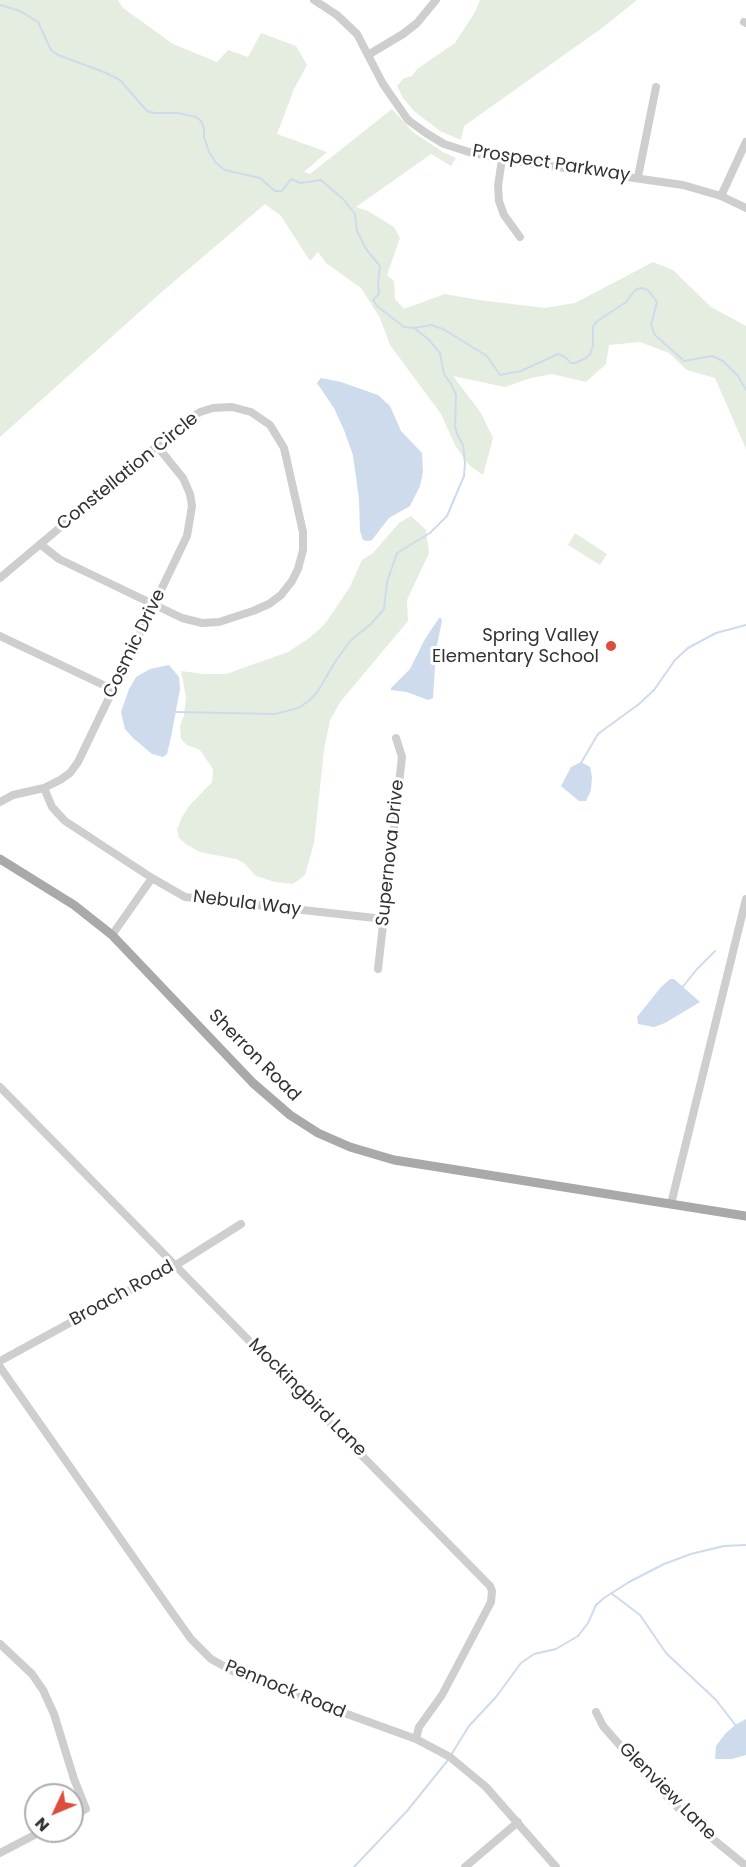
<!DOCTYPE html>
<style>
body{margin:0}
#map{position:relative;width:746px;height:1867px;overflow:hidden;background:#fff;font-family:Poppins,sans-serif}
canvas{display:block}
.north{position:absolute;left:24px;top:1783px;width:60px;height:60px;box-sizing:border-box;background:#fff;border:2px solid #adadad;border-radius:50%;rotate:226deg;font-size:16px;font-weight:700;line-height:24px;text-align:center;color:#313131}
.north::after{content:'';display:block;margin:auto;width:21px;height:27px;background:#de4c3e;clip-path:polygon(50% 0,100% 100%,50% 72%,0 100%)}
</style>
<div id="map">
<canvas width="746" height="1867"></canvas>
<div class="north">N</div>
</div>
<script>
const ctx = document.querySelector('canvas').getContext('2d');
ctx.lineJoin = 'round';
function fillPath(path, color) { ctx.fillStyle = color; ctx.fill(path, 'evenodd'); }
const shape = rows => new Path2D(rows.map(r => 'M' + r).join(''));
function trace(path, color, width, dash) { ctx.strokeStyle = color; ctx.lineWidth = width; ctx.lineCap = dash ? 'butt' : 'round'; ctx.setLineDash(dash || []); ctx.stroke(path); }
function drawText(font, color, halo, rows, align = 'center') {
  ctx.font = font + ' Poppins,sans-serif'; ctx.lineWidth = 6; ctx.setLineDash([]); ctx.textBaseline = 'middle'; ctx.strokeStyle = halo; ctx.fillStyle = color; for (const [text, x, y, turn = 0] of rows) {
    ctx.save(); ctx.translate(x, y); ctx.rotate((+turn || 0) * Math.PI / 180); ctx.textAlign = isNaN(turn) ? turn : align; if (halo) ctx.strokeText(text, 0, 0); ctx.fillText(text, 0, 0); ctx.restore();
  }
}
fillPath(shape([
 [0,0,118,0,123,8,173,44,217,62,228,50,248,57,261,33,296,46,307,65,294,89,277,134,327,152,304,172,310,174,392,109,414,133,443,152,456,158,451,166,431,154,356,207,368,211,394,227,400,238,387,275,394,281,395,299,404,309,445,294,479,300,545,308,575,303,653,262,673,270,711,307,746,326,746,449,715,378,687,370,669,353,640,342,609,345,606,364,586,382,552,374,531,378,505,387,453,376,481,413,493,438,483,475,469,465,456,447,441,414,390,345,380,318,361,288,326,263,318,252,310,261,281,216,265,204,164,290,0,437],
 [480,0,637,0,602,28,464,126,461,140,440,131,414,111,403,98,397,86,404,78,412,76,417,69,455,43,475,12],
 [411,516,426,530,429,553,407,600,408,621,341,701,330,720,324,750,314,843,305,875,293,884,275,882,256,876,244,863,236,859,200,852,187,845,179,838,177,829,182,817,189,806,212,782,213,769,200,750,187,745,181,739,180,726,184,715,186,697,181,671,203,674,226,674,288,652,308,639,323,626,333,612,350,587,362,560,373,553,399,523],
 [575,533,607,554,600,565,568,545]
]), '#e5ede0');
fillPath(shape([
 [321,378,341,382,378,395,390,406,401,431,422,453,423,472,420,486,410,506,389,518,372,540,368,541,363,540,360,531,359,499,353,455,344,430,334,408,317,383],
 [439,618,441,618,442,621,436,650,433,698,428,700,407,692,391,690,391,688,410,669,425,639],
 [169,665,179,677,180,689,171,737,167,754,163,757,152,754,133,738,125,729,121,712,129,689,136,677,150,669],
 [581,762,590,767,592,777,591,790,586,801,579,801,561,786,571,767],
 [670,979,674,979,700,1002,665,1023,654,1027,638,1024,637,1017,661,987],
 [746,1719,746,1755,732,1759,715,1759,716,1746,725,1734,735,1725]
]), '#cedbec');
trace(shape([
 [0,5,20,11,38,22,51,50,58,55,104,72,120,80,147,111,154,113,178,113,196,117,201,121,204,128,204,137,209,152,216,163,225,170,260,178,275,191,282,191,291,179,300,183,321,180,343,199,355,214,357,231,366,249,380,266,378,283,379,294,373,300,377,306,404,327,414,328,431,325,443,329,487,356,500,375,521,371,558,354,565,357,571,363,575,363,586,358,590,354,593,346,593,327,596,322,626,302,635,290,641,288,648,290,657,302,651,325,655,335,684,361,712,356,723,361,738,376,746,390],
 [176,712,275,714,298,708,309,701,318,691,335,662,350,641,371,624,384,609,387,582,397,553,430,533,447,516,464,476,465,463,463,445,457,434,455,426,456,395,451,384,444,374,440,353,428,339,414,328],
 [581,763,598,734,639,704,654,690,675,660,688,648,716,633,746,625],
 [681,989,697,969,715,951],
 [611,1593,640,1615,666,1653,716,1700,737,1727],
 [451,1755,469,1726,496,1697,521,1663,534,1654,556,1649,578,1636,588,1623,596,1605,604,1598,629,1582,664,1564,691,1554,724,1546,746,1545],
 [354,1867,407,1811,448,1760]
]), '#cedbec', 2);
trace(shape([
 [314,0,337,15,357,34,383,84,408,120,426,133,444,144,469,152,502,159,683,185,721,196,746,208],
 [744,22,746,23],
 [368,55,403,34,417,23,436,0],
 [502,159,498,186,499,201,504,215,520,237],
 [638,177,656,87],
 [721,196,746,142],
 [0,578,188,420,200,412,213,408,232,407,251,412,270,425,284,448,303,532,303,550,298,569,292,581,281,595,269,604,253,611,219,622,202,623,182,618,59,559,40,544],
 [0,636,114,690],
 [44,788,52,807,65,821,152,878,185,897,384,919],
 [0,802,13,795,44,788,60,780,70,773,78,762,187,536,192,506,190,494,183,478,157,446],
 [112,935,152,878],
 [378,969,402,757,396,738],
 [0,1087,490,1586,492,1591,491,1602,442,1695,419,1727,416,1739],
 [671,1204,746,899],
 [0,1361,176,1265,241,1224],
 [0,1367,171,1611,191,1639,211,1659,242,1676,416,1739,450,1757,486,1787,556,1867],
 [0,1644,32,1674,43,1690,54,1714,74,1779,86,1809,72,1816],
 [596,1712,603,1726,645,1774,692,1822,746,1866],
 [0,1853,42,1831],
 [465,1867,518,1822]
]), '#cecece', 8);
trace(shape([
 [0,859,74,905,112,935,253,1083,290,1115,318,1133,350,1147,394,1160,746,1216]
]), '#a9a9a9', 9);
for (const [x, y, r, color] of [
 [611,646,6,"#de4c3e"]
]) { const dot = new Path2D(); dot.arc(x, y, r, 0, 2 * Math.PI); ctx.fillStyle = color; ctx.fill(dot); trace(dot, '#fff', 2); }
drawText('18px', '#313131', '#fff', [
 ["Prospect Parkway",551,164,9],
 ["Constellation Circle",128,472,-39],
 ["Cosmic Drive",135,644,-64],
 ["Supernova Drive",391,853,-84],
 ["Nebula Way",247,904,7],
 ["Sherron Road",254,1056,45],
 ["Broach Road",122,1294,-29],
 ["Mockingbird Lane",307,1398,45],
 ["Pennock Road",285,1690,22],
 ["Glenview Lane",667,1792,45]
]);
drawText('18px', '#313131', '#fff', [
 ["Spring Valley",599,636],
 ["Elementary School",599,657]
], 'right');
</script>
